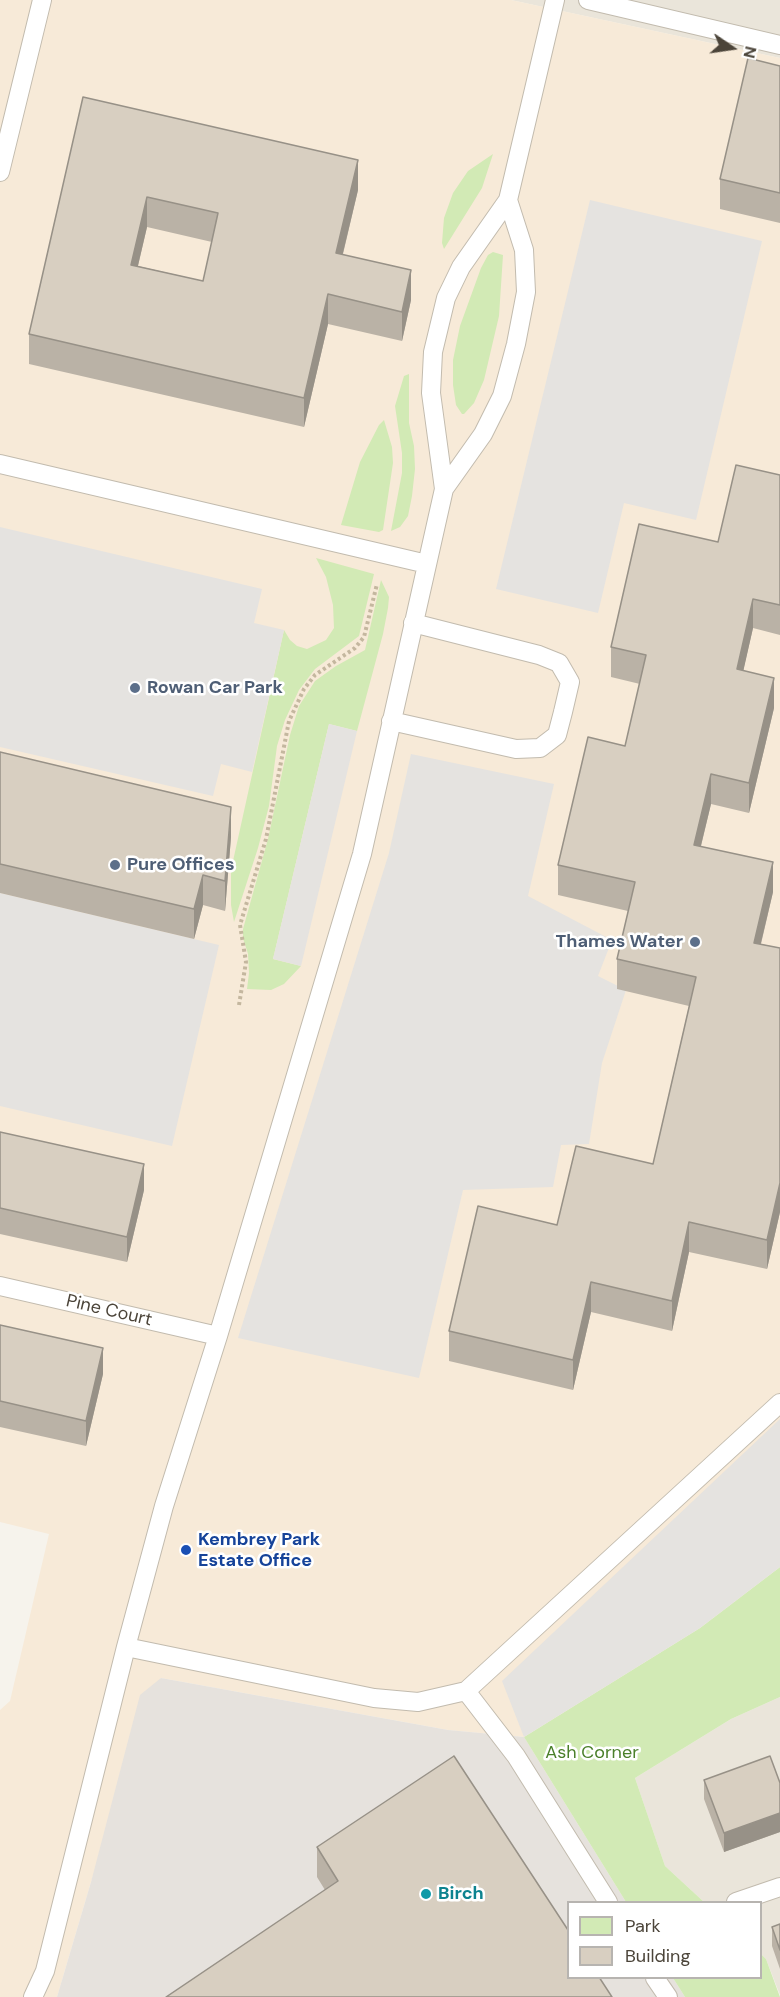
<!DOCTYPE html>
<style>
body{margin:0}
#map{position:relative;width:780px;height:1997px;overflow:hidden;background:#f6f3ec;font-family:"DM Sans",sans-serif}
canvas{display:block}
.legend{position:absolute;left:567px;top:1901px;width:195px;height:78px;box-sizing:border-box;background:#fff;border:2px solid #b7b4b0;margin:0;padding:8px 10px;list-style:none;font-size:18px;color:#4b4439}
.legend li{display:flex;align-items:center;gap:12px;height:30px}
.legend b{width:30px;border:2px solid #b7b4b0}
.north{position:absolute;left:702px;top:18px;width:60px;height:60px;-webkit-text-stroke:4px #fff;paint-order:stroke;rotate:103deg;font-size:16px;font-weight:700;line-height:24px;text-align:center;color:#4b4439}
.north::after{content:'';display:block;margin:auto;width:21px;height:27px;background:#4b4439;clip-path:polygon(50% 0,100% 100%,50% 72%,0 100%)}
</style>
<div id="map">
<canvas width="780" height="1997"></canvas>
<ul class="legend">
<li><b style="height:16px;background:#d2eab5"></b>Park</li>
<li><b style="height:16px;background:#d8cfc1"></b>Building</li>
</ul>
<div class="north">N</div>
</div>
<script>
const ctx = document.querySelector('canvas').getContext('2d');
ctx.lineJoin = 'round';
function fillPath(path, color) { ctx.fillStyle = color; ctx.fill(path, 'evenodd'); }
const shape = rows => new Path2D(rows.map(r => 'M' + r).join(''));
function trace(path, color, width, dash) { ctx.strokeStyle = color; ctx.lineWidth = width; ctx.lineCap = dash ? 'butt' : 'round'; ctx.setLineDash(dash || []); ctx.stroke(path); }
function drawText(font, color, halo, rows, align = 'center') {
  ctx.font = font + ' "DM Sans",sans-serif'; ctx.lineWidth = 5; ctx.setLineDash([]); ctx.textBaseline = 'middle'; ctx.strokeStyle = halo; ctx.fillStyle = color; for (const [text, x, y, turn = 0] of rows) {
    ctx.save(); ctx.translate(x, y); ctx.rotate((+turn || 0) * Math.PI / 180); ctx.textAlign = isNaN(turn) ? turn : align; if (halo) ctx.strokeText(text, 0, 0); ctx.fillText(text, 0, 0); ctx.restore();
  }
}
fillPath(shape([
 [511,0,780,0,780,58,520,2],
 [780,1697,780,1995,766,1959,761,1954,760,1902,704,1902,665,1866,635,1778,731,1719]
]), '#eae5da');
fillPath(shape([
 [0,0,511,0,780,58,780,1567,700,1628,524,1737,448,1730,161,1678,91,1882,57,1997,0,1997,0,1710,10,1701,49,1534,0,1522]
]), '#f7ead8');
fillPath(shape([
 [161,1678,448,1730,524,1737,626,1902,568,1902,568,1978,673,1978,685,1997,57,1997,91,1882,140,1695]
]), '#e6e2dd');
fillPath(shape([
 [493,154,482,188,444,249,442,243,444,218,453,193,468,171],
 [493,252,503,255,499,316,484,380,474,403,464,414,462,414,456,405,453,385,453,360,460,326,481,268,488,255],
 [409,374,409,423,414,446,415,469,412,496,408,516,400,527,391,531,402,473,402,453,395,406,404,376],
 [384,420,392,447,393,463,383,530,379,532,341,525,360,462,379,425],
 [316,558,374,574,359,636,315,669,299,690,285,720,277,746,269,806,258,848,234,922,231,905,231,870,284,630,290,640,297,646,307,649,326,640,334,628,333,605,326,577],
 [381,580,389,597,388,608,383,634,357,731,329,724,273,959,301,966,284,984,271,990,247,989,249,973,248,954,243,938,243,929,268,839,290,735,299,706,315,681,336,666,365,650],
 [780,1567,780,1697,731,1719,635,1778,665,1866,704,1902,626,1902,524,1737,700,1628],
 [761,1954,766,1959,780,1997,685,1997,673,1978,760,1978]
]), '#d2eab5');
fillPath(shape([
 [590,200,762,241,696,520,624,503,598,613,496,589],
 [0,527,262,589,254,623,284,630,252,772,221,764,213,796,0,747],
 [329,724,357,731,301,966,273,959],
 [411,754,554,784,528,896,612,940,598,976,626,990,602,1063,589,1144,561,1145,553,1187,463,1190,419,1378,238,1338,389,853],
 [0,893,219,945,172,1146,0,1106],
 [780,1419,780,1567,700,1628,524,1737,502,1681]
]), '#e5e3e0');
const service = shape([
 [588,0,780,45],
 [0,172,42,0],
 [0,464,427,564],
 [444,489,483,434,502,396,516,344,526,292,524,250,508,200],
 [391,721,516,749,540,748,557,735,563,712,570,682,559,663,539,655,413,623],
 [0,1286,218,1336],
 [126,1647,374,1698,418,1702,466,1691,516,1756,608,1902],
 [466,1691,780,1403],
 [736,1902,780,1887],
 [655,1978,668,1997],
 [33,1997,45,1971,126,1647,164,1506,218,1336,362,854,444,489,431,393,433,352,446,298,461,267,508,200,555,0]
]);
trace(service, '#c2bbae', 20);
trace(shape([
 [239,1005,246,962,240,925,266,839,289,721,304,689,315,675,355,648,364,637,377,584]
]), '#c4b79f', 4, [3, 3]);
trace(service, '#fff', 18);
fillPath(shape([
 [780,66,780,223,720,209,720,179],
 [83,97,358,190,343,254,411,300,402,341,328,324,304,427,29,364,29,334],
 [147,227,212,242,203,281,138,266],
 [780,475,780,635,753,628,743,671,774,708,749,813,711,804,701,846,773,892,761,944,780,948,780,1212,767,1269,689,1252,672,1331,591,1312,573,1390,449,1361,449,1331,557,1225,653,1164,689,1006,617,989,617,959,628,911,558,895,558,865,625,746,640,684,611,677,611,647,718,542],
 [0,752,231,837,225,911,203,905,194,939,0,893],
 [0,1132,144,1190,127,1262,0,1234],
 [0,1325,103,1374,86,1446,0,1427],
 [704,1780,780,1783,780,1832,724,1852,704,1799],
 [317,1847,612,1997,325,1890,317,1877],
 [780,1924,780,1969,772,1946,772,1927]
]), '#bab2a6');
fillPath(shape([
 [358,160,358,190,336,282,336,253],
 [147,197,147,227,131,295,131,265],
 [411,270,411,300,402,341,402,312],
 [328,294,328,324,304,427,304,398],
 [753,599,753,628,737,699,737,669],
 [774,678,774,708,749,813,749,783],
 [711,774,711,804,694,874,694,845],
 [231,807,231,837,225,911,225,881],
 [773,862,773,892,754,972,754,943],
 [203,875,203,905,194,939,194,909],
 [144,1164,144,1190,127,1262,127,1237],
 [780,1183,780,1212,767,1269,767,1240],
 [689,1222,689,1252,672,1331,672,1301],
 [591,1282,591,1312,573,1390,573,1360],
 [103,1348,103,1374,86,1446,86,1421],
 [780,1813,780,1832,724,1852,724,1833]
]), '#979187');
const building = shape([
 [748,58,780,66,780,193,720,179,748,58],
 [83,97,358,160,336,253,411,270,402,312,328,294,304,398,29,334,83,97],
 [147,197,218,213,203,281,131,265,147,197],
 [736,465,780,475,780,605,753,599,737,669,774,678,749,783,711,774,694,845,773,862,754,943,780,948,780,1183,767,1240,689,1222,672,1301,591,1282,573,1360,449,1331,478,1206,557,1225,576,1146,653,1164,696,977,617,959,635,882,558,865,588,737,625,746,646,655,611,647,639,524,718,542,736,465],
 [0,752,231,807,225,881,203,875,194,909,0,864,0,752],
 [0,1132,144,1164,127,1237,0,1208,0,1132],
 [0,1325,103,1348,86,1421,0,1401,0,1325],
 [454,1756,568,1930,568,1977,599,1977,612,1997,166,1997,338,1881,317,1847,454,1756],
 [770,1756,780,1783,780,1813,724,1833,704,1780,770,1756],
 [780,1924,780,1950,772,1927,780,1924]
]);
fillPath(building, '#d8cfc1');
trace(building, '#979187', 1.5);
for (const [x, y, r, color] of [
 [135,688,6,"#5c6f8a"],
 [115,865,6,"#5c6f8a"],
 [695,942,6,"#5c6f8a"],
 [186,1550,6,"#1a4fb4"],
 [426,1894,6,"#0f9aa8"]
]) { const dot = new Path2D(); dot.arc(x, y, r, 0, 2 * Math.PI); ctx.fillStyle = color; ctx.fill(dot); trace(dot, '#fff', 2); }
drawText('bold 18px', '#4e5e75', '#fff', [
 ["Rowan Car Park",147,688],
 ["Pure Offices",127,865],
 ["Thames Water",683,942,"right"]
], 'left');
drawText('18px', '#4b4439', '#fff', [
 ["Pine Court",109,1311,13]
]);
drawText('bold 18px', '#164399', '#fff', [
 ["Kembrey Park",198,1540],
 ["Estate Office",198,1561]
], 'left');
drawText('18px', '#4a7f2a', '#fff', [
 ["Ash Corner",592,1753]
]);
drawText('bold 18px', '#0d838f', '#fff', [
 ["Birch",438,1894]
], 'left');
</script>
